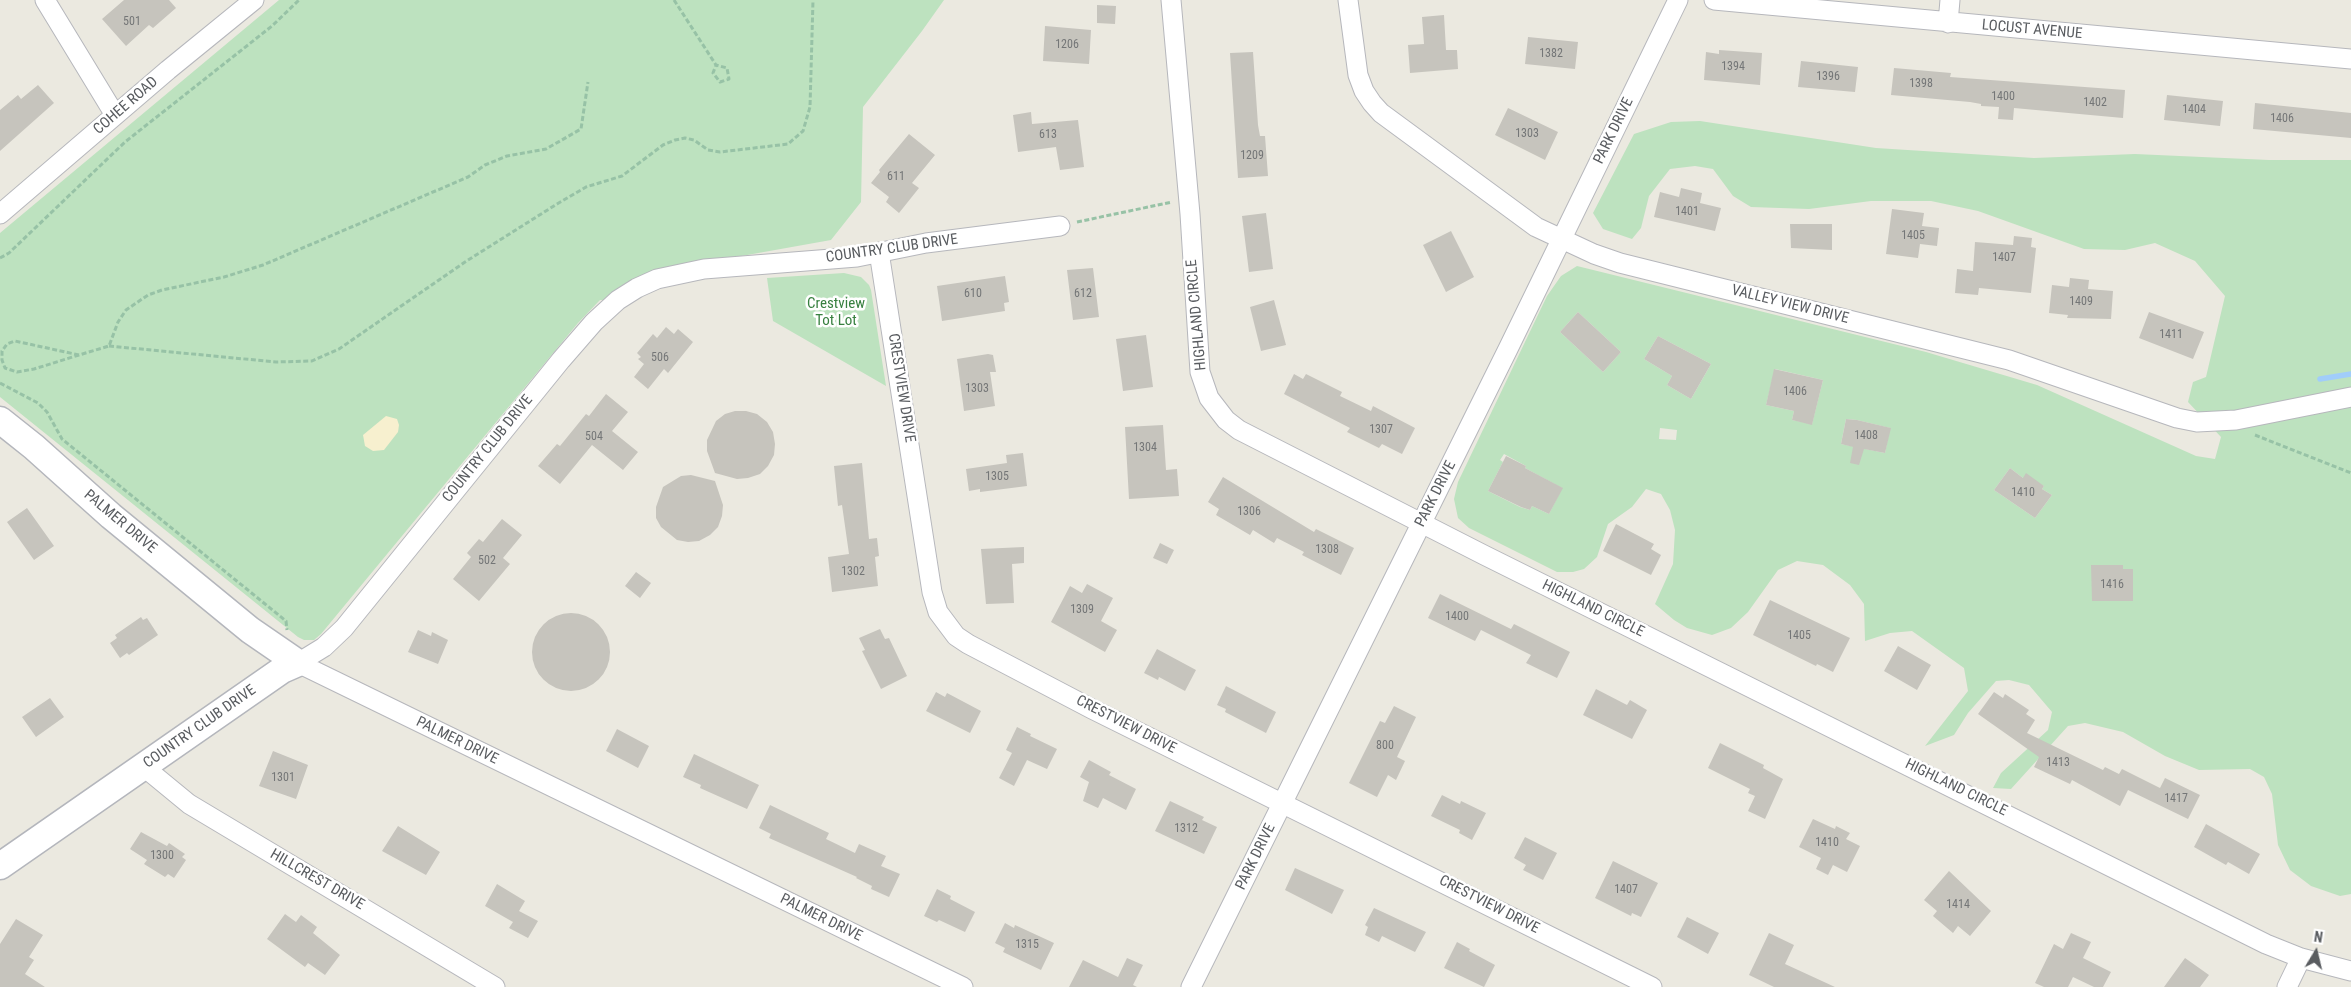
<!DOCTYPE html>
<style>
body{margin:0}
#map{position:relative;width:2351px;height:987px;overflow:hidden;background:#ebe9e0;font-family:"Roboto Condensed",sans-serif}
canvas{display:block}
.north{position:absolute;left:2291px;top:927px;width:50px;height:50px;-webkit-text-stroke:4px #fff;paint-order:stroke;rotate:9deg;font-size:14px;font-weight:700;line-height:20px;text-align:center;color:#595c60}
.north::after{content:'';display:block;margin:auto;width:18px;height:22px;background:#595c60;clip-path:polygon(50% 0,100% 100%,50% 72%,0 100%)}
</style>
<div id="map">
<canvas width="2351" height="987"></canvas>
<div class="north">N</div>
</div>
<script>
const ctx = document.querySelector('canvas').getContext('2d');
ctx.lineJoin = 'round';
function fillPath(path, color) { ctx.fillStyle = color; ctx.fill(path, 'evenodd'); }
const shape = rows => new Path2D(rows.map(r => 'M' + r).join(''));
function trace(path, color, width, dash) { ctx.strokeStyle = color; ctx.lineWidth = width; ctx.lineCap = dash ? 'butt' : 'round'; ctx.setLineDash(dash || []); ctx.stroke(path); }
function drawText(font, color, halo, rows, align = 'center') {
  ctx.font = font + ' "Roboto Condensed",sans-serif'; ctx.lineWidth = 5; ctx.setLineDash([]); ctx.textBaseline = 'middle'; ctx.strokeStyle = halo; ctx.fillStyle = color; for (const [text, x, y, turn = 0] of rows) {
    ctx.save(); ctx.translate(x, y); ctx.rotate((+turn || 0) * Math.PI / 180); ctx.textAlign = isNaN(turn) ? turn : align; if (halo) ctx.strokeText(text, 0, 0); ctx.fillText(text, 0, 0); ctx.restore();
  }
}
fillPath(shape([
 [279,0,944,0,922,31,863,107,861,202,831,240,708,262,606,300,600,300,578,323,321,634,314,640,304,640,298,637,0,397,0,233],
 [1700,121,1876,148,2034,158,2135,154,2269,160,2351,160,2351,894,2340,896,2311,886,2290,870,2278,845,2272,794,2264,777,2250,769,2199,770,2165,756,2123,732,2085,723,2068,726,2011,789,1993,788,2001,773,2048,730,2052,712,2029,685,2009,680,1996,681,1968,713,1954,735,1925,746,1968,691,1964,668,1912,631,1890,633,1865,641,1864,604,1850,585,1823,565,1797,561,1778,570,1748,612,1731,628,1712,635,1687,628,1674,620,1655,604,1673,564,1675,530,1670,510,1661,494,1646,489,1632,507,1608,524,1597,557,1584,569,1573,572,1557,572,1469,528,1458,518,1454,499,1458,482,1547,296,1561,276,1577,266,1926,352,2037,385,2196,456,2215,459,2221,437,2188,402,2193,382,2206,377,2225,296,2195,261,2155,243,2125,250,2084,249,1978,211,1931,201,1871,201,1809,209,1751,207,1733,196,1713,169,1695,166,1670,169,1649,196,1641,228,1632,239,1603,229,1593,213,1634,134,1671,122],
 [1578,312,1621,352,1603,372,1560,332],
 [1658,336,1711,364,1691,399,1667,385,1672,376,1644,359],
 [1775,369,1823,380,1812,424,1792,420,1794,411,1766,405],
 [1846,419,1857,420,1890,428,1885,453,1841,444],
 [1660,428,1677,430,1676,440,1659,439],
 [1504,454,1526,466,1525,468,1562,488,1549,514,1532,506,1530,510,1520,507,1488,491,1503,462,1500,460],
 [2010,468,2023,478,2044,486,2042,489,2052,495,2035,518,1994,490],
 [2123,565,2123,569,2133,570,2133,601,2092,601,2092,566],
 [844,273,861,277,869,285,871,290,886,386,773,321,767,278]
]), '#bde2bf');
fillPath(shape([
 [386,416,397,419,399,425,398,432,384,450,373,451,365,446,363,435]
]), '#f7f0cf');
trace(shape([
 [2320,379,2351,374]
]), '#a1cdfa', 5.5);
fillPath(shape([
 [124,0,169,0,176,8,153,28,149,25,126,46,102,19],
 [1097,5,1116,6,1115,24,1097,23],
 [1444,15,1446,50,1457,50,1458,69,1410,73,1408,45,1424,44,1422,17],
 [1045,26,1091,30,1089,64,1043,61],
 [1528,37,1578,42,1575,69,1525,64],
 [1719,50,1762,53,1760,85,1704,80,1706,52,1719,54],
 [1253,52,1258,125,1260,136,1265,136,1268,176,1238,178,1230,53],
 [1801,61,1858,67,1855,92,1798,87],
 [1894,68,1951,73,1950,77,2125,90,2123,118,2014,108,2013,120,1998,119,1999,107,1981,106,1981,104,1970,102,1891,95],
 [38,85,54,103,0,151,0,110,18,95,21,99],
 [2167,95,2223,101,2220,126,2164,120],
 [2255,103,2351,113,2351,138,2253,129],
 [1508,108,1558,132,1545,160,1495,135],
 [1031,112,1032,124,1078,120,1084,167,1060,170,1056,147,1018,152,1013,115],
 [909,134,935,155,912,183,919,188,899,213,886,202,889,197,871,183,880,172,879,170],
 [1681,188,1702,193,1700,203,1721,208,1715,231,1654,217,1660,192,1679,197],
 [1892,209,1924,213,1922,226,1939,228,1937,246,1920,244,1918,258,1886,254],
 [1266,213,1273,269,1249,272,1242,216],
 [1790,224,1832,224,1832,250,1791,248],
 [1451,231,1474,277,1446,292,1423,245],
 [2014,236,2032,238,2031,247,2036,248,2031,293,1979,288,1978,295,1955,293,1957,269,1973,271,1975,242,2013,245],
 [1093,268,1099,317,1073,320,1067,270],
 [1005,276,1009,302,1004,303,1005,311,942,321,937,286],
 [2070,278,2089,280,2088,289,2113,291,2111,319,2067,318,2068,315,2049,313,2052,285,2069,287],
 [1274,300,1286,345,1261,351,1250,307],
 [1578,312,1621,352,1603,372,1560,332],
 [2149,312,2204,332,2193,359,2139,338],
 [666,327,674,334,678,329,693,342,668,373,664,369,648,389,634,377,644,364,638,359,641,357,637,353,653,334,657,338],
 [1146,335,1153,387,1123,391,1116,339],
 [1658,336,1711,364,1691,399,1667,385,1672,376,1644,359],
 [988,354,993,355,996,372,990,372,995,406,964,411,957,359],
 [1774,369,1823,380,1812,425,1792,420,1794,411,1766,405],
 [1294,374,1303,379,1306,374,1342,392,1340,396,1371,411,1373,406,1415,428,1402,454,1382,444,1379,448,1347,432,1350,428,1284,394],
 [606,394,628,412,612,431,638,452,623,470,592,445,560,484,538,466,557,444,560,446,586,414,589,416],
 [735,411,746,411,757,414,767,422,773,432,775,444,774,455,768,466,760,474,748,478,737,479,715,473,707,451,707,440,716,421,725,414],
 [1846,419,1857,420,1891,428,1885,453,1864,449,1859,465,1850,463,1853,447,1841,444],
 [1163,425,1166,470,1177,469,1179,496,1129,499,1125,427],
 [1023,453,1027,486,980,492,980,489,969,491,966,469,1007,463,1006,455],
 [1506,456,1526,466,1525,468,1563,488,1549,514,1532,506,1530,510,1521,507,1488,491],
 [862,463,869,539,877,538,879,556,875,557,878,586,832,592,828,557,849,554,842,505,838,506,834,466],
 [2010,468,2023,478,2026,473,2044,486,2042,489,2052,495,2035,518,1994,490],
 [691,475,715,481,723,505,722,516,718,527,710,535,699,541,688,542,677,540,661,527,656,518,656,507,663,487,681,476],
 [1223,477,1314,532,1316,529,1354,548,1341,575,1302,555,1304,552,1277,538,1274,543,1253,530,1250,535,1216,515,1219,509,1208,502],
 [27,508,54,546,34,560,7,522],
 [502,519,522,535,503,558,510,564,479,601,453,579,471,557,467,553,479,539,483,542],
 [1616,524,1654,544,1651,549,1661,555,1651,575,1603,551],
 [1160,543,1174,550,1167,564,1153,558],
 [1024,547,1024,563,1012,564,1014,603,986,604,981,549],
 [2091,565,2123,565,2123,569,2133,569,2133,601,2092,601],
 [636,572,651,583,640,598,625,586],
 [1087,584,1113,598,1101,621,1117,630,1105,652,1051,622,1070,586,1082,593],
 [1440,594,1511,629,1514,624,1570,652,1557,678,1526,663,1531,655,1481,630,1475,641,1428,618],
 [1770,600,1850,638,1833,672,1817,664,1816,666,1753,635],
 '532 652a39 39 0 1 1 78 0a39 39 0 1 1-78 0Z',
 [141,617,143,620,147,618,158,635,129,655,127,653,120,658,110,643,117,638,115,635],
 [880,629,885,639,889,638,907,676,881,689,862,651,865,650,859,638],
 [418,630,431,636,432,632,448,640,438,664,408,652],
 [1898,646,1931,665,1917,690,1884,671],
 [1157,649,1196,670,1185,691,1159,677,1158,680,1144,673],
 [1226,686,1276,712,1266,733,1225,712,1226,709,1217,705],
 [1596,689,1627,705,1630,700,1647,710,1632,739,1583,715],
 [936,692,945,697,947,693,981,711,970,733,926,711],
 [1994,692,2003,698,2005,694,2029,710,2026,714,2035,720,2027,733,2103,770,2105,767,2119,774,2122,769,2160,788,2165,778,2200,795,2188,819,2128,790,2120,806,2072,780,2070,784,2034,767,2039,757,1978,714],
 [50,698,64,717,36,737,22,717],
 [1394,706,1416,717,1397,757,1405,761,1396,780,1388,775,1377,797,1349,783,1380,721,1385,723],
 [1017,727,1031,734,1030,736,1057,749,1047,769,1027,760,1014,786,999,778,1012,753,1006,750],
 [617,729,649,746,638,768,606,751],
 [1720,743,1764,765,1763,768,1783,779,1765,819,1748,811,1755,796,1748,793,1750,789,1708,768],
 [273,751,308,765,296,799,259,786],
 [694,754,759,785,747,809,700,788,701,785,683,777],
 [1089,760,1111,772,1109,775,1136,789,1126,810,1103,798,1098,808,1083,801,1089,782,1080,777],
 [1442,795,1460,804,1461,801,1486,813,1472,840,1459,833,1460,830,1431,816],
 [1170,801,1204,817,1202,820,1217,827,1204,854,1155,831],
 [770,805,829,833,826,839,855,853,859,844,886,856,881,866,900,874,889,897,871,889,872,886,856,878,857,877,769,838,771,834,759,828],
 [1813,819,1835,829,1836,826,1850,833,1846,839,1860,846,1847,872,1833,865,1828,875,1816,869,1821,858,1799,847],
 [2206,824,2260,854,2249,874,2228,862,2226,865,2194,847],
 [398,826,440,852,426,875,382,851],
 [141,832,167,846,169,843,185,854,182,857,186,860,174,878,168,874,165,877,144,864,147,860,130,849],
 [1525,837,1557,853,1543,880,1523,870,1526,865,1514,858],
 [1613,861,1658,883,1641,917,1632,913,1631,916,1595,898],
 [1295,868,1344,890,1332,914,1285,890],
 [1949,871,1991,911,1970,936,1958,926,1953,933,1933,916,1937,911,1924,900],
 [497,884,525,901,519,911,538,921,528,938,509,928,513,922,485,906],
 [937,889,951,896,950,899,975,912,965,932,939,920,937,922,924,916],
 [1374,908,1426,932,1415,952,1382,936,1379,942,1365,935,1368,927,1365,925],
 [285,914,296,922,301,915,317,927,313,933,340,955,325,975,308,963,305,967,267,939],
 [1687,917,1719,933,1708,954,1677,937],
 [16,919,43,935,29,957,34,960,25,974,45,987,0,987,0,944],
 [1005,923,1014,928,1015,925,1054,943,1041,970,1003,952,1005,948,995,943],
 [1769,933,1794,945,1785,964,1835,987,1774,987,1749,975],
 [2071,933,2091,942,2083,958,2111,972,2103,987,2094,987,2073,977,2068,987,2044,987,2035,983,2054,944,2063,949],
 [1457,942,1470,949,1469,951,1495,965,1484,987,1444,968],
 [1127,958,1143,965,1133,985,1137,987,1069,987,1083,960,1118,977],
 [2185,958,2209,975,2200,987,2164,987]
]), '#c6c4bd');
const street = shape([
 [45,0,115,115],
 [1171,0,1190,214,1200,372,1209,398,1226,420,1239,430,1484,555,2266,944,2301,958,2351,971],
 [1348,0,1358,75,1364,91,1372,103,1381,113,1536,227,1594,254,1620,263,2009,360,2177,418,2197,422,2236,420,2351,397],
 [1714,0,2351,59],
 [1948,23,1950,0],
 [0,214,168,70,254,0],
 [879,252,932,592,938,612,956,636,968,644,1092,709,1652,987],
 [298,663,324,647,344,628,561,360,594,322,618,300,637,288,657,279,704,269,857,257,926,243,1060,226],
 [298,663,963,987],
 [144,767,189,804,495,987],
 [1191,987,1508,349,1678,0],
 [2287,987,2301,958]
]);
const secondary = shape([
 [0,420,34,447,111,516,250,630,298,663],
 [0,866,282,670,298,663]
]);
trace(street, '#b6b7bc', 21);
trace(secondary, '#b4b6bc', 29);
trace(shape([
 [674,0,716,65,727,68,729,79,720,82,713,73,716,65],
 [1077,222,1172,202],
 [0,258,9,253,125,142,272,26,299,0],
 [109,346,276,362,312,361,339,349,465,262,557,204,586,187,622,176,663,145,675,140,685,138,694,140,708,150,720,152,788,144,803,131,810,107,813,0],
 [79,355,15,341,7,344,2,351,2,360,5,368,17,372,34,369,79,355,109,346,118,322,126,310,148,295,162,290,224,277,263,265,468,177,485,165,507,156,546,149,581,129,588,82],
 [0,383,38,403,47,412,62,439,286,621,287,630],
 [2255,435,2351,473]
]), '#97c2a6', 3, [5, 2.5]);
trace(street, '#fff', 19);
trace(secondary, '#fff', 26);
drawText('12px', '#747677', null, [
 ["501",132,22],
 ["1206",1067,45],
 ["1382",1551,54],
 ["1394",1733,67],
 ["1396",1828,77],
 ["1398",1921,84],
 ["1400",2003,97],
 ["1402",2095,103],
 ["1404",2194,110],
 ["1406",2282,119],
 ["1303",1527,134],
 ["613",1048,135],
 ["1209",1252,156],
 ["611",896,177],
 ["1401",1687,212],
 ["1405",1913,236],
 ["1407",2004,258],
 ["610",973,294],
 ["612",1083,294],
 ["1409",2081,302],
 ["1411",2171,335],
 ["506",660,358],
 ["1303",977,389],
 ["1406",1795,392],
 ["1307",1381,430],
 ["1408",1866,436],
 ["504",594,437],
 ["1304",1145,448],
 ["1305",997,477],
 ["1410",2023,493],
 ["1306",1249,512],
 ["1308",1327,550],
 ["502",487,561],
 ["1302",853,572],
 ["1416",2112,585],
 ["1309",1082,610],
 ["1400",1457,617],
 ["1405",1799,636],
 ["800",1385,746],
 ["1413",2058,763],
 ["1301",283,778],
 ["1417",2176,799],
 ["1312",1186,829],
 ["1410",1827,843],
 ["1300",162,856],
 ["1407",1626,890],
 ["1414",1958,905],
 ["1315",1027,945]
]);
drawText('15px', '#595c60', '#fff', [
 ["LOCUST AVENUE",2032,30,5],
 ["COHEE ROAD",126,106,-41],
 ["PARK DRIVE",1614,131,-64],
 ["COUNTRY CLUB DRIVE",892,249,-8],
 ["VALLEY VIEW DRIVE",1790,305,14],
 ["HIGHLAND CIRCLE",1197,315,-95],
 ["CRESTVIEW DRIVE",901,388,81],
 ["COUNTRY CLUB DRIVE",488,449,-51],
 ["PARK DRIVE",1436,494,-63],
 ["PALMER DRIVE",120,522,40],
 ["HIGHLAND CIRCLE",1593,609,26],
 ["CRESTVIEW DRIVE",1126,725,27],
 ["COUNTRY CLUB DRIVE",200,727,-35],
 ["PALMER DRIVE",457,741,26],
 ["HIGHLAND CIRCLE",1956,788,26],
 ["PARK DRIVE",1256,857,-64],
 ["HILLCREST DRIVE",317,880,30],
 ["CRESTVIEW DRIVE",1489,905,27],
 ["PALMER DRIVE",821,918,26]
]);
drawText('15px', '#388040', '#fff', [
 ["Crestview",836,304],
 ["Tot Lot",836,321]
]);
</script>
